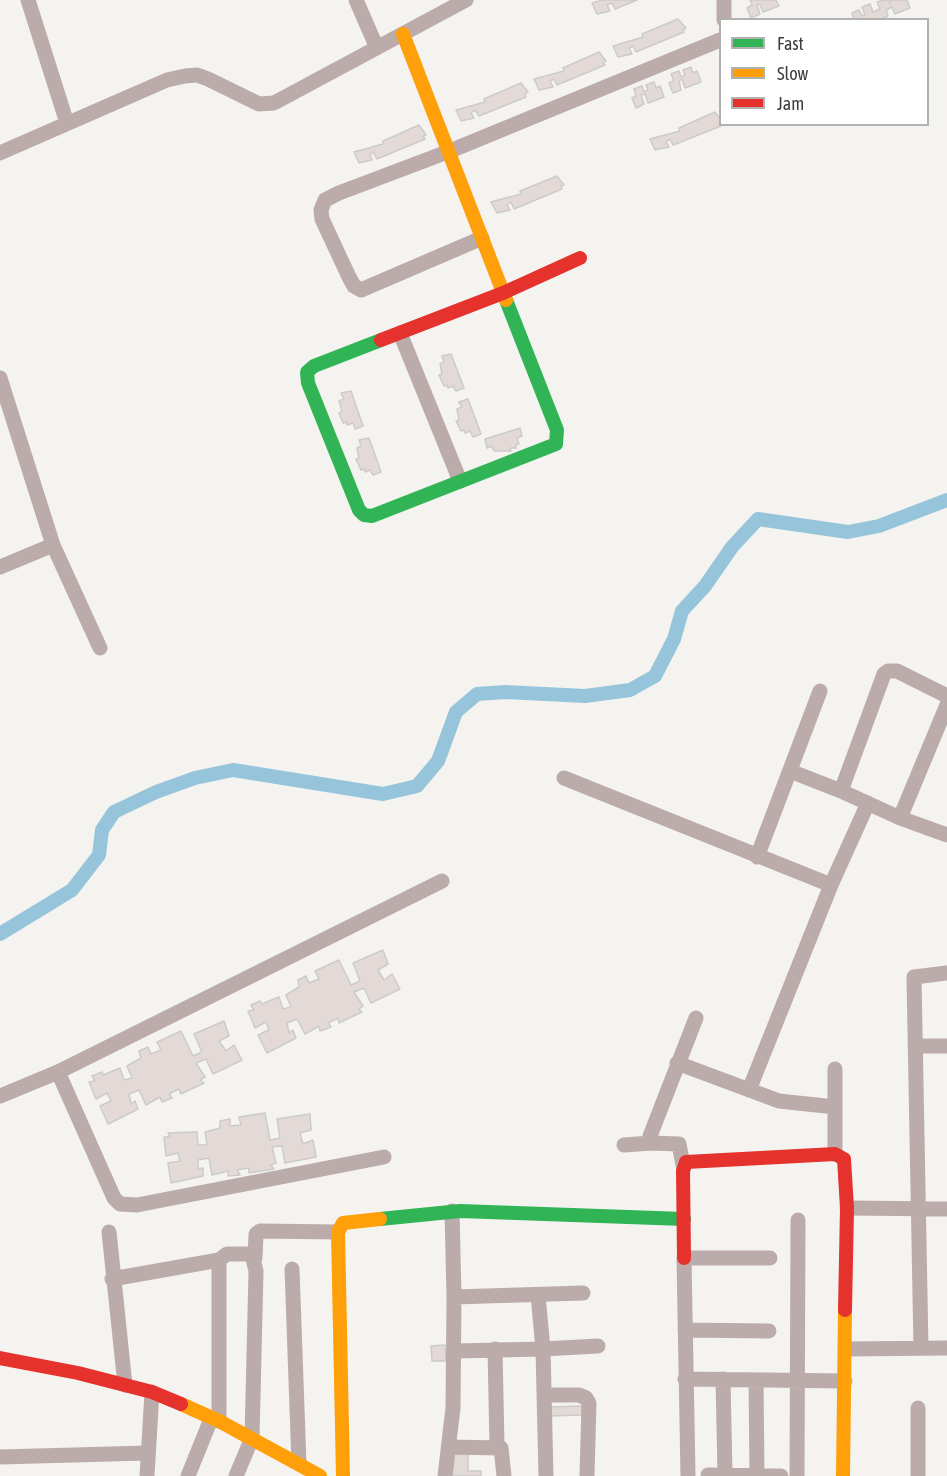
<!DOCTYPE html>
<style>
body{margin:0}
#map{position:relative;width:947px;height:1476px;overflow:hidden;background:#f4f3f0;font-family:"Asap Condensed",sans-serif}
canvas{display:block}
.legend{position:absolute;left:719px;top:18px;width:210px;height:108px;box-sizing:border-box;background:#fff;border:2px solid #b1b1b0;margin:0;padding:8px 10px;list-style:none;font-size:18px;color:#3d3c3a}
.legend li{display:flex;align-items:center;gap:12px;height:30px}
.legend b{width:30px;border:2px solid #b1b1b0}
</style>
<div id="map">
<canvas width="947" height="1476"></canvas>
<ul class="legend">
<li><b style="height:8px;background:#30b455"></b>Fast</li>
<li><b style="height:8px;background:#ff9f0a"></b>Slow</li>
<li><b style="height:8px;background:#e5322d"></b>Jam</li>
</ul>
</div>
<script>
const ctx = document.querySelector('canvas').getContext('2d');
ctx.lineJoin = 'round';
const shape = rows => new Path2D(rows.map(r => 'M' + r).join(''));
function trace(path, color, width, dash) { ctx.strokeStyle = color; ctx.lineWidth = width; ctx.lineCap = dash ? 'butt' : 'round'; ctx.setLineDash(dash || []); ctx.stroke(path); }
function fillPath(path, color) { ctx.fillStyle = color; ctx.fill(path, 'evenodd'); }
trace(shape([
 [0,934,72,890,99,855,102,830,114,812,156,792,195,778,233,770,383,794,417,786,438,761,456,712,477,694,505,692,585,696,630,690,655,676,674,639,682,611,705,586,732,547,758,519,848,532,879,526,947,500]
]), '#96c4da', 14);
const building = shape([
 [602,0,637,0,615,9,612,3,607,5,610,11,597,14,592,3,602,0],
 [750,0,776,0,779,6,763,12,760,4,757,5,760,14,751,18,747,8,752,5,750,0],
 [883,0,889,0,890,3,890,0,907,0,910,8,895,14,892,7,886,10,888,16,879,20,854,20,852,13,859,10,862,16,865,15,862,7,870,4,873,12,880,9,877,2,883,0],
 [678,19,686,28,683,30,684,32,636,52,633,46,629,48,632,54,618,57,613,46,643,37,642,34,678,19],
 [599,52,606,61,603,63,605,65,557,85,554,79,550,81,553,87,539,90,534,79,564,71,563,68,599,52],
 [691,67,693,73,697,71,701,82,685,88,682,79,679,81,681,90,673,93,669,83,674,81,671,74,679,71,681,77,685,75,683,70,691,67],
 [654,82,656,88,660,86,664,97,648,103,645,94,641,95,644,104,636,108,632,98,636,96,634,89,642,86,644,92,648,90,646,85,654,82],
 [521,83,528,92,525,94,526,97,479,116,475,110,471,113,474,118,461,121,456,110,485,102,484,99,521,83],
 [715,112,720,119,721,126,673,145,670,139,666,142,669,147,655,150,650,139,680,131,679,128,715,112],
 [419,125,426,135,423,136,425,139,377,159,373,152,370,155,372,160,359,163,354,152,383,144,383,141,419,125],
 [557,176,564,185,561,186,562,189,514,209,511,202,507,205,510,210,497,213,491,202,521,194,520,191,557,176],
 [451,354,464,388,456,391,453,386,448,388,447,385,444,386,439,375,442,374,440,364,444,362,442,356,451,354],
 [351,391,363,426,355,429,353,423,347,425,347,422,343,423,339,413,342,411,339,401,344,399,341,393,351,391],
 [468,399,481,434,473,437,470,431,465,433,465,430,461,431,456,421,459,420,457,409,462,407,459,402,468,399],
 [520,428,522,436,517,438,519,444,516,444,516,448,510,448,511,451,494,451,492,446,487,448,485,439,520,428],
 [369,438,381,472,373,475,370,470,365,472,365,469,361,470,356,459,359,458,357,448,361,446,359,440,369,438],
 [383,950,388,964,378,970,384,980,392,974,400,989,371,1003,364,988,354,992,363,1006,359,1009,362,1012,339,1023,338,1018,328,1023,331,1027,320,1031,319,1026,305,1034,297,1019,287,1023,289,1033,293,1030,296,1038,267,1053,258,1035,269,1030,266,1022,255,1028,248,1011,254,1010,251,1005,260,1001,262,1004,279,997,283,1009,291,1007,286,995,299,987,298,980,306,976,309,983,319,979,315,971,339,960,351,985,360,981,353,963,383,950],
 [224,1021,229,1036,219,1041,226,1051,234,1045,242,1060,213,1074,206,1059,196,1063,205,1077,200,1080,204,1083,181,1094,179,1089,169,1094,172,1098,162,1102,160,1097,146,1105,139,1090,129,1094,131,1104,135,1101,138,1109,108,1124,100,1106,111,1101,107,1093,96,1099,89,1082,95,1081,92,1076,102,1072,103,1075,120,1068,124,1080,132,1078,127,1066,141,1058,139,1051,148,1047,151,1054,161,1050,157,1042,181,1031,193,1056,202,1052,194,1034,224,1021],
 [265,1113,270,1140,280,1138,277,1119,310,1114,311,1130,300,1133,303,1144,313,1140,316,1157,285,1163,282,1146,272,1147,276,1163,271,1165,274,1169,249,1173,249,1168,237,1170,240,1175,228,1176,228,1171,212,1175,209,1158,198,1160,198,1169,203,1168,203,1176,171,1183,168,1163,180,1161,178,1153,166,1156,164,1137,170,1137,168,1133,197,1132,198,1145,207,1145,205,1132,220,1128,220,1121,230,1119,230,1126,241,1125,239,1117,265,1113],
 [445,1345,446,1361,432,1361,431,1346,445,1345],
 [582,1406,582,1415,550,1416,549,1407,582,1406],
 [452,1454,468,1454,468,1471,481,1471,481,1476,452,1476,452,1454]
]);
fillPath(building, '#e3dad8');
trace(building, '#cdcbca', 1.5);
trace(shape([
 [28,0,67,123],
 [356,0,377,48],
 [724,20,724,0],
 [0,153,167,80,185,76,197,75,208,79,259,104,274,103,466,0],
 [482,238,361,290,354,286,349,277,322,219,321,210,325,200,339,193,450,151,720,40],
 [400,333,460,481],
 [0,378,53,545,100,648],
 [0,567,53,545],
 [947,705,900,818,947,835],
 [790,771,841,791],
 [564,778,831,885],
 [900,818,841,791,884,674,888,671,897,671,947,696],
 [757,857,820,691],
 [915,1046,947,1046],
 [677,1063,779,1101,835,1107],
 [58,1072,114,1198,120,1204,137,1205,384,1157],
 [749,1090,831,885,868,803],
 [0,1096,58,1072,442,881],
 [624,1145,651,1143],
 [835,1154,835,1069],
 [683,1165,679,1144,651,1143,650,1136,696,1018],
 [847,1208,947,1209],
 [452,1211,454,1297],
 [109,1232,125,1385],
 [255,1258,256,1234,260,1231,338,1232],
 [292,1269,299,1464],
 [112,1279,219,1260],
 [538,1295,543,1349,598,1346],
 [685,1330,769,1331],
 [921,1348,914,977,947,973],
 [495,1349,497,1446],
 [846,1349,947,1348],
 [455,1351,543,1349,546,1476],
 [685,1379,845,1381],
 [723,1379,725,1475],
 [756,1380,757,1475],
 [545,1395,579,1395,586,1398,589,1403,587,1476],
 [918,1408,918,1476],
 [219,1421,219,1260,227,1254,252,1254,256,1271,252,1438,236,1476],
 [449,1447,501,1448,504,1476],
 [0,1457,147,1453],
 [708,1475,781,1476],
 [147,1476,152,1392],
 [188,1476,211,1419],
 [445,1476,453,1408,454,1297,583,1293],
 [688,1476,684,1258,770,1258],
 [797,1476,798,1220]
]), '#bbacab', 15);
trace(shape([
 [381,340,314,366,307,372,308,383,359,510,364,515,372,516,556,444,557,430,506,300],
 [380,1219,460,1211,684,1219]
]), '#30b455', 14);
trace(shape([
 [403,34,506,300],
 [181,1404,219,1421,320,1476],
 [343,1476,338,1232,343,1223,380,1219],
 [843,1476,845,1310]
]), '#ff9f0a', 14);
trace(shape([
 [381,340,503,293,580,258],
 [684,1258,683,1171,686,1162,835,1154,844,1159,847,1208,845,1310],
 [0,1358,78,1373,152,1392,181,1404]
]), '#e5322d', 14);
</script>
